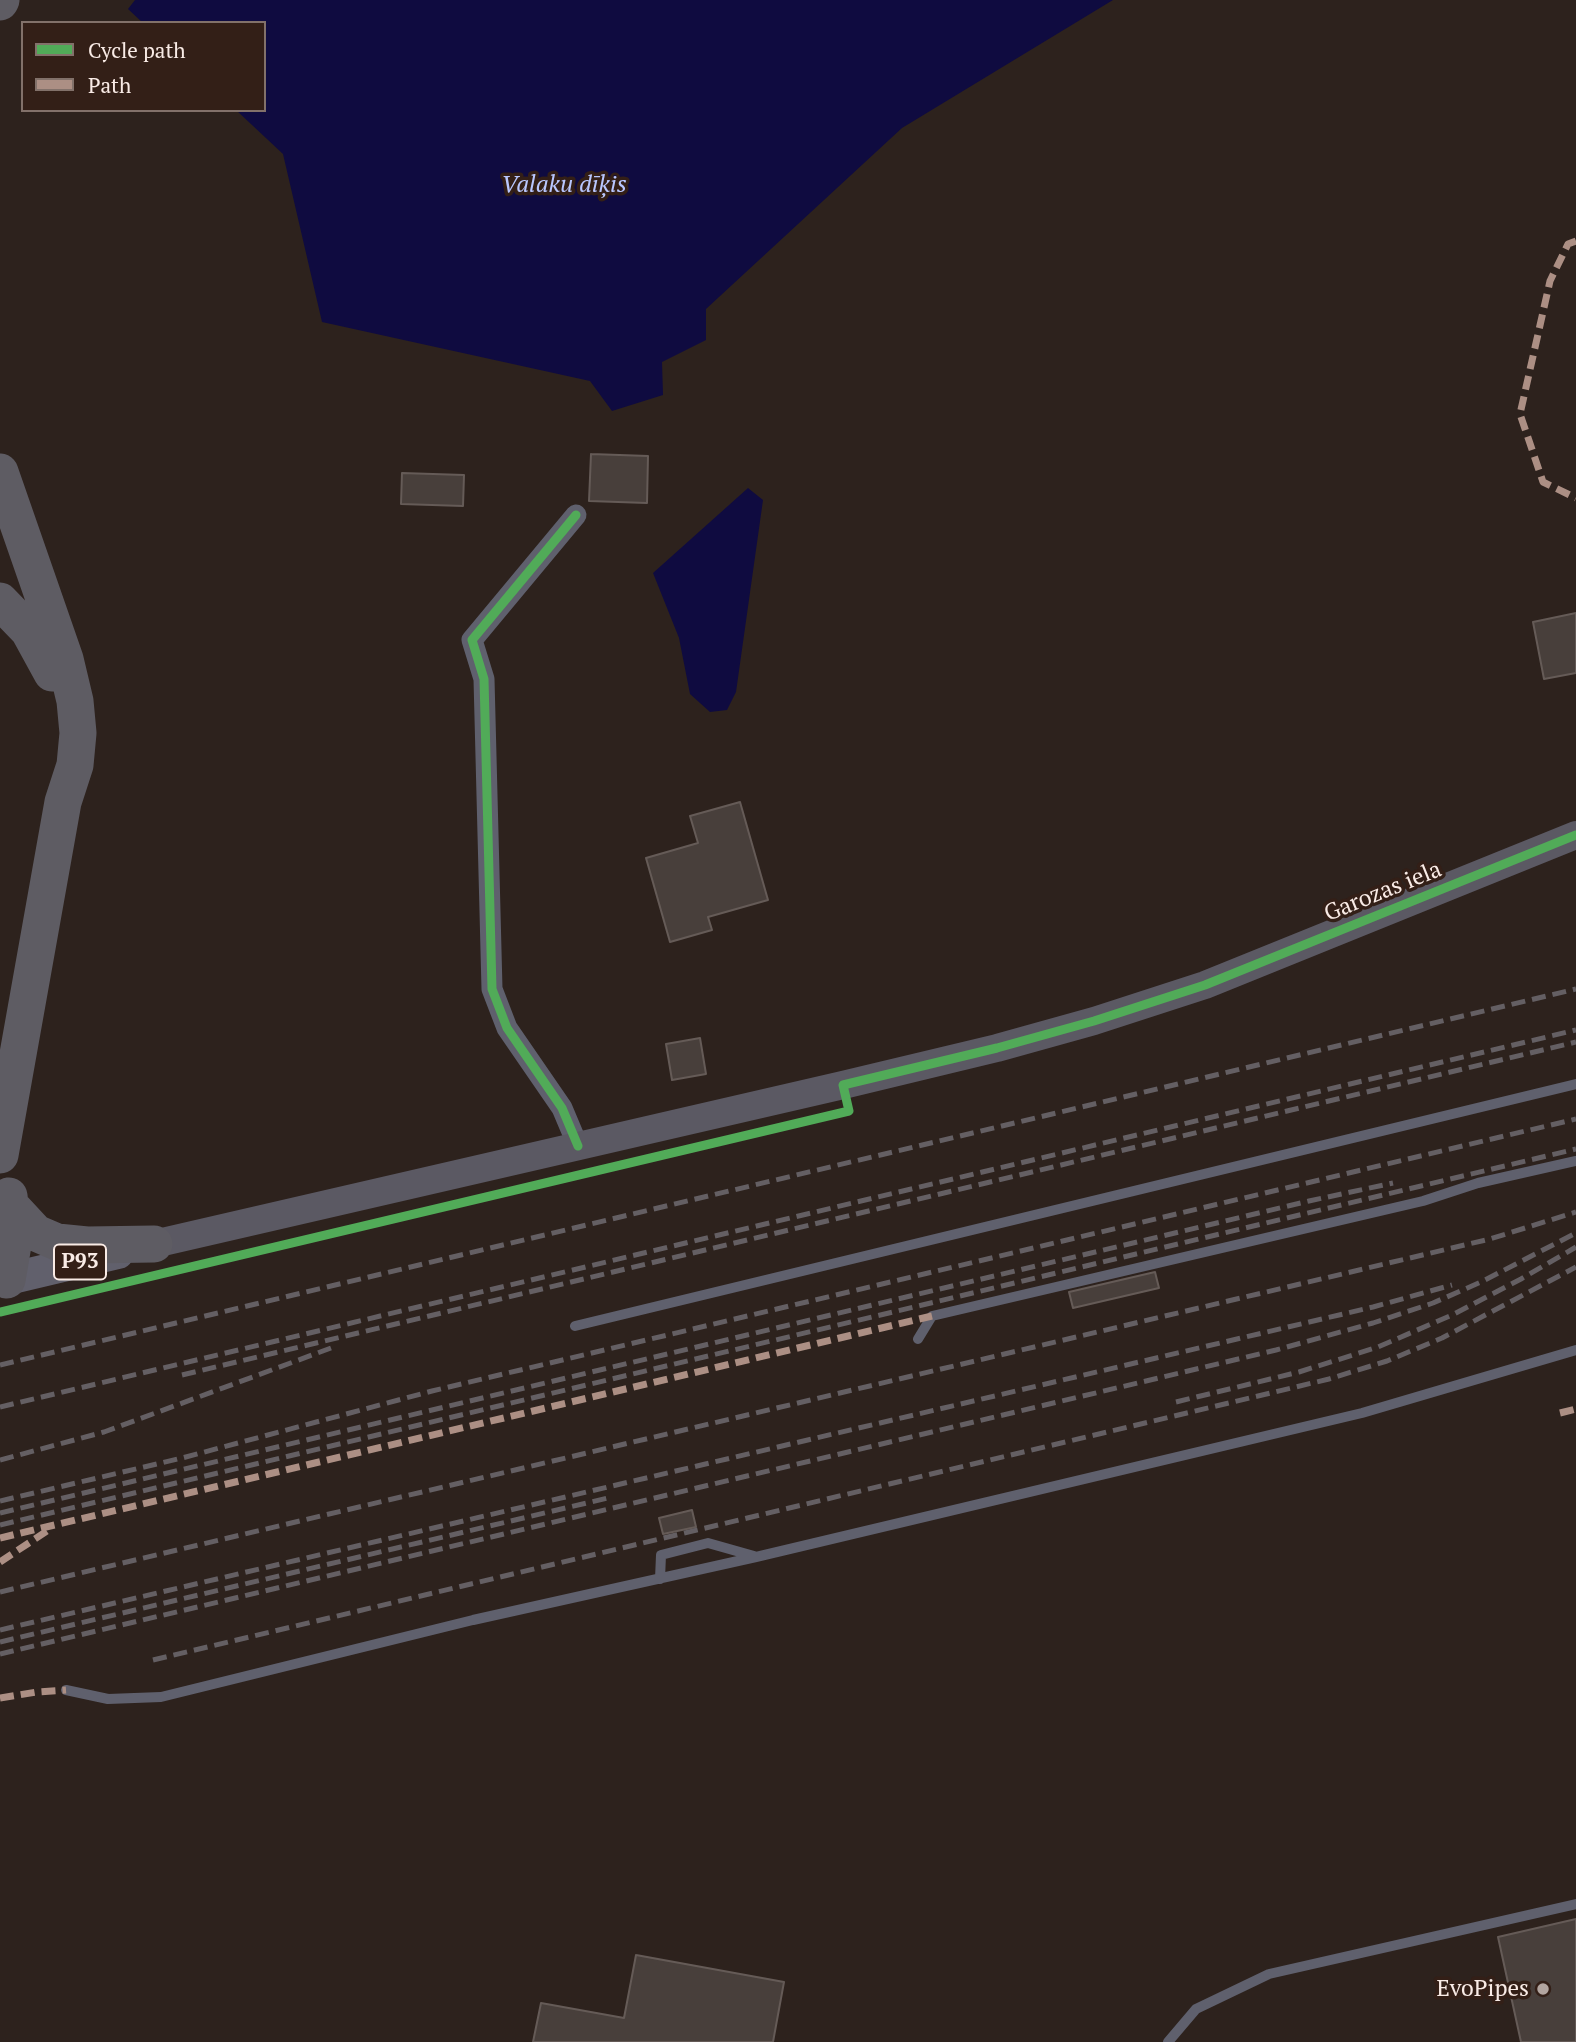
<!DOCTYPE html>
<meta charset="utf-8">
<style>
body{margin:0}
#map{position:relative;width:1576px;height:2042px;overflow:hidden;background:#2d221d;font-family:"PT Serif",serif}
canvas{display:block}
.legend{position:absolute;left:21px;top:21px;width:245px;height:91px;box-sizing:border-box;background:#331f17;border:2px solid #82716a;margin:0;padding:9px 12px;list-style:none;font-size:21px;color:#f9ebe6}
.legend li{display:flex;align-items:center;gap:14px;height:35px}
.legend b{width:35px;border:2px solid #82716a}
</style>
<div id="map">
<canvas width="1576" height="2042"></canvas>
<ul class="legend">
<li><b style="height:9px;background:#51ab58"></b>Cycle path</li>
<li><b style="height:9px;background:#ac8f84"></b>Path</li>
</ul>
</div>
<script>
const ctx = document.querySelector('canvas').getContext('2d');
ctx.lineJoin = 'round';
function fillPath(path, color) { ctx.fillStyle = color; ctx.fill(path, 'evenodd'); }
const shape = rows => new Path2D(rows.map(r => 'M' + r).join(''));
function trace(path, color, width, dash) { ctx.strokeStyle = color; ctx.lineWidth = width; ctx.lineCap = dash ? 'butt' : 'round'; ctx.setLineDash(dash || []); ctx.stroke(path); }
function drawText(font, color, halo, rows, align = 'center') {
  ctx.font = font + ' "PT Serif",serif'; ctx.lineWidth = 7; ctx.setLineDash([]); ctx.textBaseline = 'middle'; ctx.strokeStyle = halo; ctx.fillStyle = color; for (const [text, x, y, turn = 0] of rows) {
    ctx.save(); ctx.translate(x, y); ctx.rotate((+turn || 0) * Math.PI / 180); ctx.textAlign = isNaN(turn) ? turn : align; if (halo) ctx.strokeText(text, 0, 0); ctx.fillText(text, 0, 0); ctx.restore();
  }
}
fillPath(shape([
 [135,0,1113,0,902,128,706,309,706,340,662,362,663,395,612,411,590,381,322,322,283,154,236,110,264,110,264,23,143,23,128,9],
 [748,488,763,500,736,692,727,710,710,712,690,694,679,638,653,573]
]), '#0f0b40');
const building = shape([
 [591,454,648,456,647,503,589,501,591,454],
 [402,473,464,475,463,506,401,504,402,473],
 [1576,613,1576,673,1544,679,1533,622,1576,613],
 [740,802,768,900,708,917,712,930,670,942,646,858,698,843,690,816,740,802],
 [700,1038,706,1074,672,1080,666,1044,700,1038],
 [1155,1272,1159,1288,1073,1308,1069,1292,1155,1272],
 [692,1510,696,1527,663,1534,659,1518,692,1510],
 [1576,1919,1576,2042,1521,2042,1498,1937,1576,1919],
 [636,1955,784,1982,773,2042,533,2042,541,2003,624,2018,636,1955]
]);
fillPath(building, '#483f3b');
trace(building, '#655b57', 2);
trace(shape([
 [575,1326,1576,1084],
 [918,1339,932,1316,1423,1201,1478,1183,1576,1161],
 [660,1579,661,1555,708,1543,754,1556],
 [66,1690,108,1699,161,1697,473,1620,756,1557,1362,1413,1576,1350],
 [1168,2042,1196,2009,1269,1974,1576,1904]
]), '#5f606d', 10);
trace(shape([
 [576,515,472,640,484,679,492,989,507,1028,562,1108,578,1146]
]), '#5f606d', 21);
trace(shape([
 [154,1244,843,1085,997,1048,1094,1021,1205,985,1576,835]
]), '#5b5963', 28);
trace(shape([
 [0,1281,118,1253]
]), '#61606c', 32);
trace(shape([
 [0,2,1,0],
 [0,472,65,659,75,701,78,733,75,765,63,802,0,1155],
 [0,601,29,631,52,673],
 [10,1205,36,1233,57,1242,87,1245,154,1244],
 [7,1280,14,1239,9,1196]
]), '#5e5c63', 37);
trace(shape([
 [0,1365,1576,989],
 [182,1375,1576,1042],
 [1176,1402,1299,1372,1378,1347,1452,1315,1521,1279,1576,1247],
 [0,1407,1576,1030],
 [0,1460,104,1432,331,1348],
 [0,1501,182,1458,432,1391,1576,1119],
 [0,1513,1309,1201,1393,1183],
 [0,1525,1576,1149],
 [0,1592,1490,1239,1576,1212],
 [0,1630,1373,1307,1452,1285],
 [0,1642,612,1497],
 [0,1654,1276,1350,1373,1323,1433,1303,1481,1282,1576,1233],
 [153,1660,1329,1379,1387,1361,1442,1338,1576,1267]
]), '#645f63', 5, [14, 7]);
trace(shape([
 [1576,241,1568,244,1550,281,1520,414,1543,482,1576,498],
 [1560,1413,1576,1409],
 [0,1538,932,1316],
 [0,1562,47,1531],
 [0,1698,37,1692,66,1690]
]), '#ac8f84', 7, [14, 7]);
trace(shape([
 [576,515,472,640,484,679,492,989,507,1028,562,1108,578,1146],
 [0,1312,849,1111,843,1085,997,1048,1094,1021,1205,985,1576,835]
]), '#51ab58', 9);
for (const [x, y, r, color] of [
 [1543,1989,7,"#b2a5a0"]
]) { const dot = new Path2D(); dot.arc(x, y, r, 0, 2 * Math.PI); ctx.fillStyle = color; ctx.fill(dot); trace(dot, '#331f17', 2.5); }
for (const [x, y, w] of [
 [80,1262,52]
]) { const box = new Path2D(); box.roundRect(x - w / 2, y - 17.5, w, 35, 5); ctx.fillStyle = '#331f17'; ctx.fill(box); trace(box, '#f9ebe6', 2); }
drawText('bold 21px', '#f9ebe6', null, [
 ["P93",80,1262]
]);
drawText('23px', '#f9ebe6', '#331f17', [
 ["Garozas iela",1383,892,-22]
]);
drawText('23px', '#f9ebe6', '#331f17', [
 ["EvoPipes",1529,1989]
], 'right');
drawText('italic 24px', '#b9c7ff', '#331f17', [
 ["Valaku dīķis",564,185]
]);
</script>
